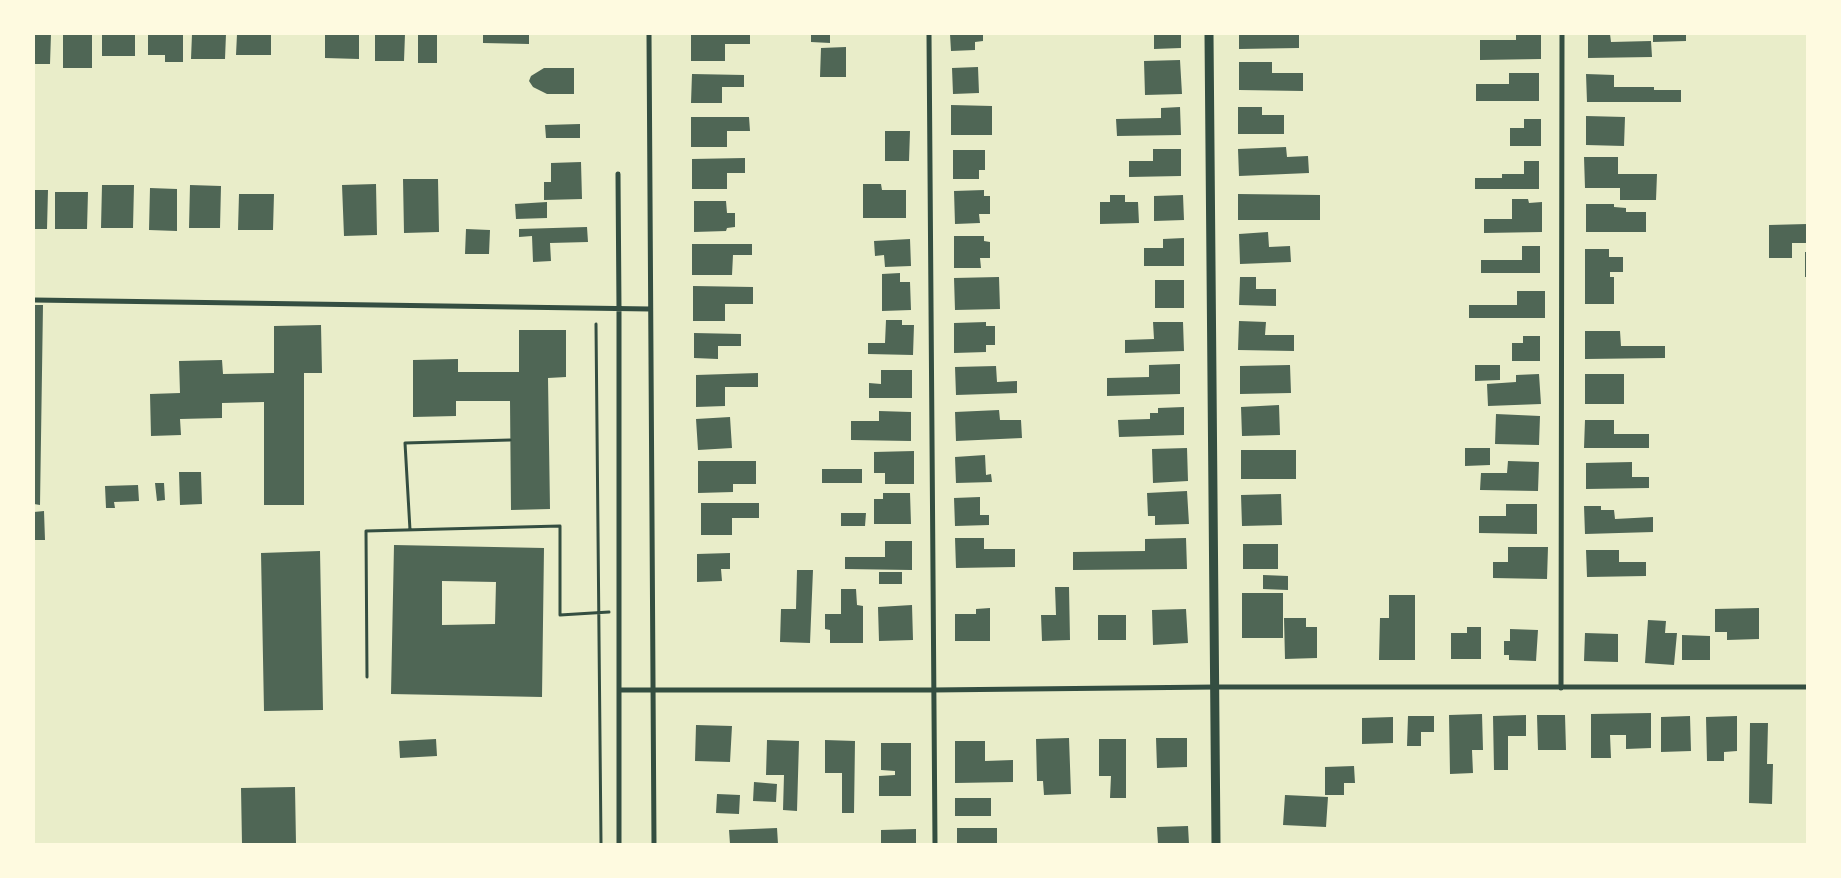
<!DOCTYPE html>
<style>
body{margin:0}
#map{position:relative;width:1841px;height:878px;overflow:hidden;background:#e9edc9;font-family:Mulish,sans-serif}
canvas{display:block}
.frame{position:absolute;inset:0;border:35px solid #fefae0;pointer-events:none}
</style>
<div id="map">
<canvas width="1841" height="878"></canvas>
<div class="frame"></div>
</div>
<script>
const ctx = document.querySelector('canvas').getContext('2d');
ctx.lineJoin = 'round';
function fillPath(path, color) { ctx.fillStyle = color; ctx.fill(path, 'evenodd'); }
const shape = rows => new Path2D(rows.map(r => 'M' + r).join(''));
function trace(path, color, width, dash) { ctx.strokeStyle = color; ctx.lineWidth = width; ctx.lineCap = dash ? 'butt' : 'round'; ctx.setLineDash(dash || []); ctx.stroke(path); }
fillPath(shape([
 [34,34,51,34,50,64,34,64],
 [63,34,92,34,92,68,63,68],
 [102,34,135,34,135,56,102,56],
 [148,34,183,34,183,62,165,62,165,55,148,55],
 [192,34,226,34,225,59,191,59],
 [237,34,271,34,271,55,236,55],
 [325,34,359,34,359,59,325,58],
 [375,34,405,34,404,61,375,61],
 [418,34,437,34,437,63,418,63],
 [483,34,529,34,529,44,483,43],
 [691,34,750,34,750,44,725,44,725,61,691,61],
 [811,34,830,34,830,43,811,42],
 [950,34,983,34,983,41,975,42,975,50,951,51],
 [1154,34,1181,34,1181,48,1154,49],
 [1239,34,1299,34,1299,48,1239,49],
 [1516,34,1541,34,1541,59,1480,60,1480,40,1516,40],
 [1610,34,1611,42,1651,41,1652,57,1588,58,1588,35],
 [1653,34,1686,34,1686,41,1653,42],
 [846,47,846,77,820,77,821,48],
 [1180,60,1182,94,1145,95,1144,61],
 [1239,62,1272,62,1272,73,1303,73,1303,91,1239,90],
 [978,67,979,93,953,94,952,68],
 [544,68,574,68,574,94,547,94,533,87,529,81,531,76],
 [1509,73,1539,73,1539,101,1476,101,1476,84,1509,84],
 [692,74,744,75,744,87,722,87,722,103,691,103],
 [1586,74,1614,75,1614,87,1654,87,1654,90,1681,90,1681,102,1587,102],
 [951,105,992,106,992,135,951,135],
 [1180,107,1181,135,1117,136,1116,119,1161,118,1161,108],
 [1238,107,1262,107,1262,115,1284,115,1284,134,1238,134],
 [1586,116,1625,117,1624,146,1586,145],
 [691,117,749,117,750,131,727,131,727,147,691,147],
 [1524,119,1541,119,1541,146,1510,146,1510,128,1524,128],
 [580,124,580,138,546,138,545,125],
 [885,131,910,131,909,161,885,161],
 [1286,147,1287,157,1308,156,1309,173,1239,176,1238,149],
 [1153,149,1181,149,1181,176,1129,177,1129,161,1153,161],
 [953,150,985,150,985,170,979,170,979,179,953,179],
 [1584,157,1618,157,1618,174,1657,174,1656,200,1620,200,1620,188,1585,188],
 [745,158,745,173,727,173,727,189,692,189,692,159],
 [1524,161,1539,161,1539,189,1475,189,1475,178,1502,178,1502,174,1524,174],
 [581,162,582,199,544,200,544,182,551,182,551,163],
 [403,179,438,179,439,232,404,233],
 [376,184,377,235,344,236,342,185],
 [863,184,881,184,882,190,906,190,906,218,863,218],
 [102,185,134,185,133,228,101,228],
 [190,185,221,186,220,228,189,228],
 [150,188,177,189,177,231,149,230],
 [34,190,48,190,47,229,34,229],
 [984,190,984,196,990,196,990,214,979,214,980,223,955,224,954,191],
 [55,192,88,192,87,229,55,229],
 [239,194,274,194,273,230,238,230],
 [1238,194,1320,195,1320,220,1238,220],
 [1110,195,1125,195,1125,202,1138,202,1139,223,1100,224,1100,202,1110,202],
 [1183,195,1184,220,1154,221,1154,196],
 [1512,199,1528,199,1529,203,1542,202,1542,232,1484,233,1484,219,1512,219],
 [694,201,726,201,727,213,735,213,735,227,727,228,726,231,694,232],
 [547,202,547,218,516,219,515,204],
 [1586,204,1614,204,1614,207,1626,208,1626,212,1646,212,1646,232,1586,232],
 [1807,224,1807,243,1792,243,1792,258,1769,258,1769,225],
 [587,227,588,242,550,243,551,261,533,262,532,236,519,237,519,229],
 [466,229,490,230,489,254,465,254],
 [1268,232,1269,247,1290,246,1291,262,1240,264,1239,234],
 [954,236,984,236,984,241,990,242,990,258,980,258,981,268,954,268],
 [1184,238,1184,266,1144,266,1144,248,1163,248,1163,239],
 [910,239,911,266,885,267,884,255,875,256,874,241],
 [692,244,752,244,752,255,733,255,732,275,692,275],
 [1522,246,1540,246,1540,273,1481,273,1481,260,1522,260],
 [1585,249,1609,249,1609,257,1623,257,1623,272,1610,272,1610,277,1614,277,1614,304,1585,304],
 [1805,252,1807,252,1807,277,1805,277],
 [900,273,900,282,910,282,911,310,882,311,882,274],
 [999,277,1000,309,955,310,954,278],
 [1240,277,1256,277,1256,289,1276,289,1276,306,1239,305],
 [1155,280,1184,280,1184,308,1155,308],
 [693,286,753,287,753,304,725,304,725,321,693,321],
 [1517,291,1545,291,1545,318,1469,318,1469,305,1517,305],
 [34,305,43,305,40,505,34,504],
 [886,320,902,320,902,325,914,325,913,355,868,354,868,343,885,343],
 [1239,321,1266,322,1265,335,1294,335,1294,351,1238,350],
 [986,322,986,326,995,326,995,345,986,345,986,352,954,353,954,323],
 [1153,322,1183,322,1184,351,1125,353,1125,340,1154,339],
 [321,325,322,373,304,373,304,505,264,505,264,402,222,403,222,418,180,419,181,435,151,436,150,394,180,393,179,361,222,360,223,374,274,373,274,326],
 [519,330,566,330,566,377,548,378,550,509,511,510,510,401,456,401,456,416,413,417,413,360,458,359,458,372,519,372],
 [1585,331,1620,331,1621,346,1665,346,1665,358,1585,359],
 [694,333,741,334,741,346,718,346,718,359,694,358],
 [1523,336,1540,336,1540,361,1512,361,1512,343,1523,343],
 [1180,364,1180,394,1107,396,1107,378,1149,377,1149,365],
 [1290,365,1291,393,1240,394,1240,366],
 [1475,365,1500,365,1500,380,1475,381],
 [996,366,997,382,1017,381,1017,393,956,395,955,367],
 [881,370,912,370,912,398,869,398,869,383,881,384],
 [758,373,758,387,725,387,725,406,696,407,696,375],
 [1539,374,1541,404,1488,406,1487,384,1516,382,1516,375],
 [1585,374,1624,374,1624,404,1585,404],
 [1279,405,1280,435,1242,436,1241,407],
 [1184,407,1184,435,1119,437,1118,420,1150,419,1150,413,1158,413,1158,408],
 [999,410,1000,420,1021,420,1022,438,956,441,955,412],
 [879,411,911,412,911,441,851,440,851,421,879,421],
 [1496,414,1540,416,1539,445,1495,444],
 [730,417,732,448,698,450,696,419],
 [1585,420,1614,420,1614,434,1649,434,1649,448,1584,448],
 [1187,448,1188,481,1153,483,1152,449],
 [1465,448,1490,448,1490,465,1465,466],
 [1241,450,1296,450,1296,479,1241,479],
 [914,451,914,484,885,484,885,473,874,473,874,452],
 [985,455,986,475,991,474,992,482,956,483,955,457],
 [698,461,756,461,756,484,733,484,733,492,698,493],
 [1508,461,1539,462,1538,491,1480,490,1481,473,1507,473],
 [1632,462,1632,477,1649,477,1649,488,1586,489,1586,463],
 [822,469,862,469,862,483,822,483],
 [179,472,201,472,202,504,180,505],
 [155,483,164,483,165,500,157,501],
 [138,485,139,501,114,502,115,508,106,508,105,486],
 [1187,491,1189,524,1155,525,1155,516,1148,516,1147,493],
 [883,493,910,493,911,524,874,524,874,499,883,499],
 [1281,494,1282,525,1242,526,1241,495],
 [980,497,980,515,989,515,989,525,955,526,954,498],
 [701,503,759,503,759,518,732,518,732,535,701,535],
 [1506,504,1537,504,1537,534,1479,533,1479,516,1506,516],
 [1584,506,1601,506,1601,510,1614,510,1615,519,1653,517,1653,532,1585,534],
 [44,511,45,540,34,540,34,512],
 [841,513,866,513,865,526,841,526],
 [955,538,984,538,984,549,1015,549,1015,567,956,568],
 [1186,538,1187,569,1073,570,1073,552,1145,551,1145,539],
 [885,541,912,541,912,570,845,569,845,557,885,557],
 [1243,544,1278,544,1278,569,1243,569],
 [394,545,544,548,542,697,391,694],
 [442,581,496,582,495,624,442,625],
 [1508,547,1548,547,1547,579,1493,578,1493,562,1508,562],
 [1586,550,1619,550,1619,562,1646,562,1646,576,1587,577],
 [320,551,323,710,264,711,261,553],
 [730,553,730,569,721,569,722,581,697,582,697,554],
 [797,570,813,570,810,643,780,642,781,609,796,609],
 [879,572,902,572,902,584,879,584],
 [1263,575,1288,576,1288,590,1263,589],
 [1055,587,1069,587,1070,640,1042,641,1041,615,1056,615],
 [841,589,856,589,857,605,863,606,863,643,830,643,830,630,825,629,825,614,841,614],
 [1242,593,1283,593,1283,638,1242,638],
 [1389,595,1415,595,1415,660,1379,660,1380,618,1389,618],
 [912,605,913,640,879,641,878,607],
 [990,608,990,641,955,641,955,614,976,614,976,609],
 [1759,608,1759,639,1727,640,1727,632,1715,632,1715,609],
 [1186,609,1188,643,1153,645,1152,610],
 [1098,615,1126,615,1126,640,1098,640],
 [1284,618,1306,618,1306,627,1317,627,1317,658,1285,659],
 [1648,620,1666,621,1665,633,1677,633,1674,665,1645,663],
 [1467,627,1481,627,1481,659,1451,659,1451,633,1467,633],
 [1510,629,1538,630,1536,661,1509,660,1509,655,1504,655,1504,641,1510,641],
 [1585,633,1618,634,1618,662,1584,661],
 [1682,635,1710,636,1710,660,1682,660],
 [1651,713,1651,748,1626,749,1626,735,1610,735,1611,758,1591,758,1591,714],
 [1482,714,1483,750,1472,750,1473,773,1450,774,1449,715],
 [1526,715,1526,736,1508,736,1508,770,1494,770,1493,716],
 [1537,715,1565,715,1566,750,1538,750],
 [1408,716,1434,716,1434,732,1421,732,1421,746,1407,746],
 [1690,716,1691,751,1661,752,1661,717],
 [1737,716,1737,751,1724,752,1724,761,1707,761,1706,717],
 [1393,717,1393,743,1362,744,1362,718],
 [1750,723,1768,723,1767,764,1773,764,1772,804,1749,803],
 [696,725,732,726,730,762,695,761],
 [1069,738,1071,794,1044,795,1043,781,1037,781,1036,739],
 [1156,738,1187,738,1187,767,1157,768],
 [436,739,437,756,400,758,399,741],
 [1099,739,1126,739,1126,798,1110,798,1111,776,1099,776],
 [767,740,799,741,797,811,783,810,784,775,766,775],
 [825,740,855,741,854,813,842,813,842,773,825,773],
 [955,741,985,741,985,761,1013,760,1013,782,955,783],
 [881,743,911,743,911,796,879,796,879,776,895,775,895,771,881,770],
 [1354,766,1355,783,1344,783,1344,795,1325,795,1325,767],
 [754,782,777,784,776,802,753,801],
 [295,787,296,844,242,844,241,788],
 [717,794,740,795,739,814,716,813],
 [1285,795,1328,797,1326,827,1283,825],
 [955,798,991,798,991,816,955,816],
 [1188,826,1189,844,1158,844,1157,827],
 [777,828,778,844,730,844,729,830],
 [957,828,997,828,997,844,957,844],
 [916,829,916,844,881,844,881,830]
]), '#4f6655');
trace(shape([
 [596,324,601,844],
 [410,530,405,443,510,440],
 [367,677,366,531,560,526,560,615,609,612]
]), '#344e41', 3);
trace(shape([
 [649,34,654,844],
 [929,34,935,844],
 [618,174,619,309,619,844],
 [34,300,650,309],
 [1561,688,1562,34],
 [619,690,933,690,1216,687,1807,687]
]), '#344e41', 5);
trace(shape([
 [1209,34,1216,844]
]), '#344e41', 9);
</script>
